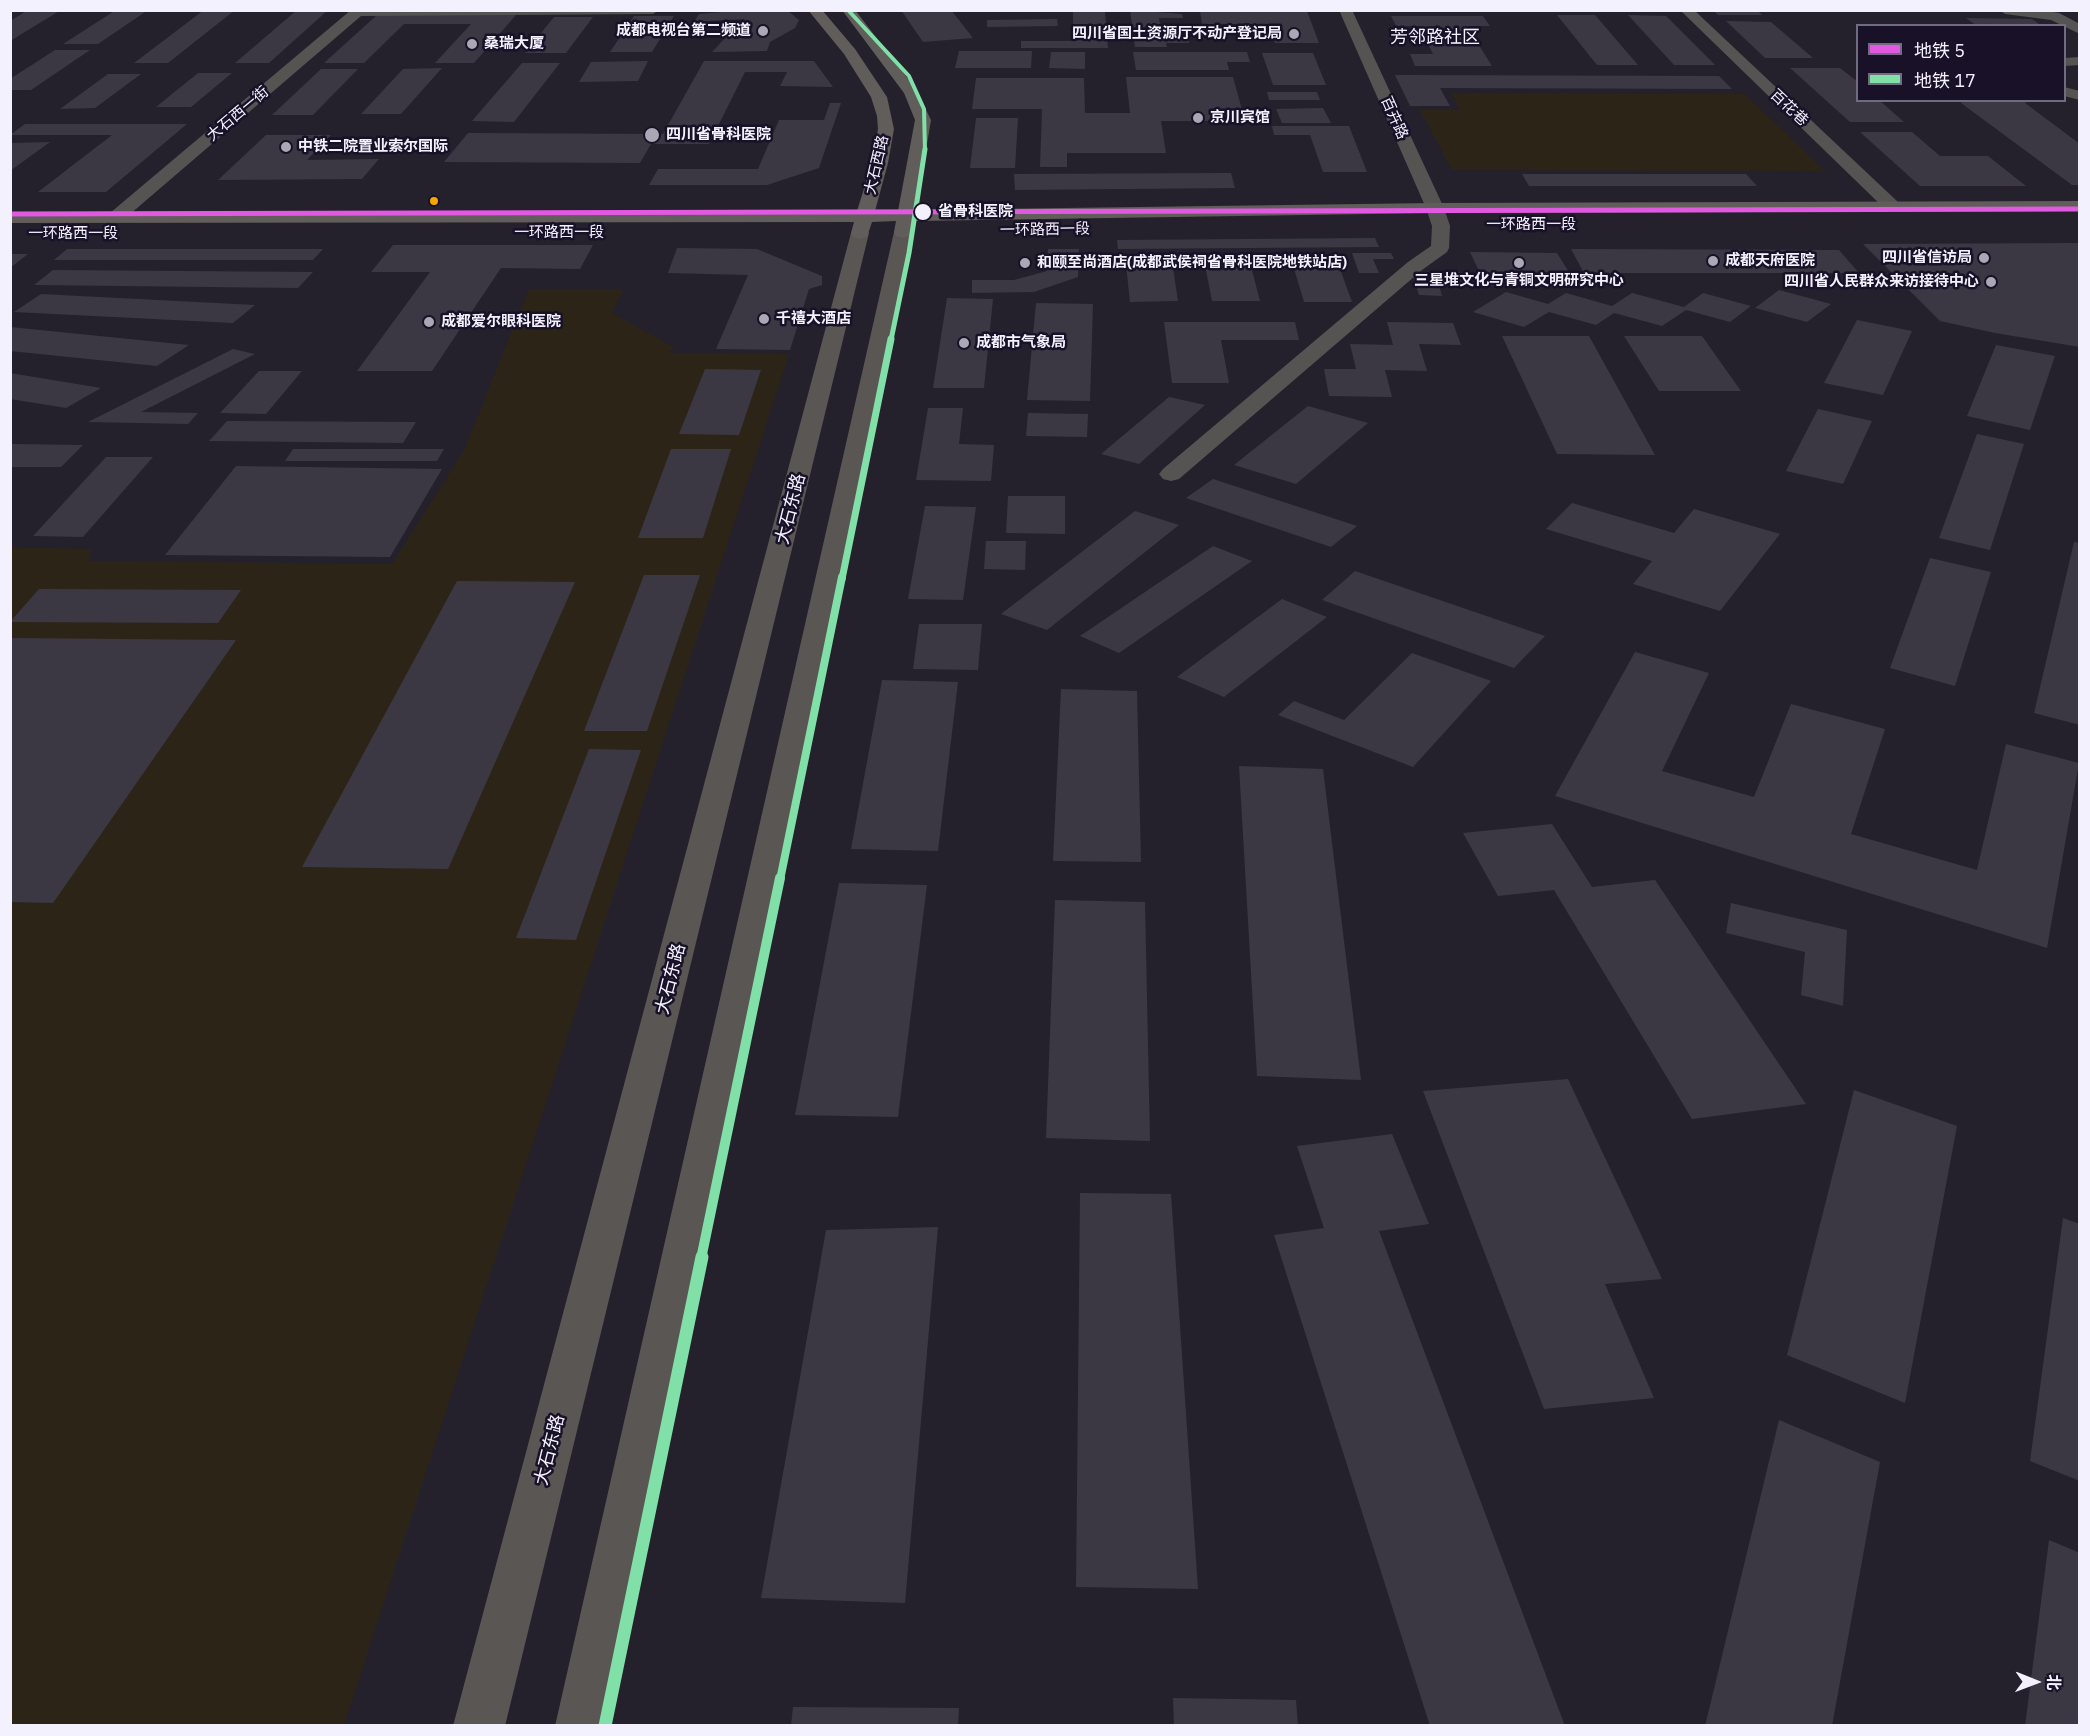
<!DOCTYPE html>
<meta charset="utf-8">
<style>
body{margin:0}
#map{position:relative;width:2090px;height:1736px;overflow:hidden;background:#24212d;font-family:"IBM Plex Sans","Noto Sans SC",sans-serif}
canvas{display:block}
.frame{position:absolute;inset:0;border:12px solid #f4f1ff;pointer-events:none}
.legend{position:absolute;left:1856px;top:24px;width:210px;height:78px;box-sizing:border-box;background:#181128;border:2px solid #706b7e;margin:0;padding:8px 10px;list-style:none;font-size:18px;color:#f4f1ff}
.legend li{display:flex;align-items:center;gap:12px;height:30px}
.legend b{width:30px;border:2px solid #706b7e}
.north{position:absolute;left:2006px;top:1652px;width:60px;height:60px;-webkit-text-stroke:4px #181128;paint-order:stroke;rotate:91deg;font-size:16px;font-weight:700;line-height:24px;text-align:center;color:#f4f1ff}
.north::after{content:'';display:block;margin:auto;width:21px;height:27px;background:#f4f1ff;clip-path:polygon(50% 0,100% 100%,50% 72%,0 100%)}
</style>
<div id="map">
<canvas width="2090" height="1736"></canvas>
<div class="frame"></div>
<ul class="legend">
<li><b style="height:8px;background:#e059e0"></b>地铁 5</li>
<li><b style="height:8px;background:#80e0a7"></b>地铁 17</li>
</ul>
<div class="north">北</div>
</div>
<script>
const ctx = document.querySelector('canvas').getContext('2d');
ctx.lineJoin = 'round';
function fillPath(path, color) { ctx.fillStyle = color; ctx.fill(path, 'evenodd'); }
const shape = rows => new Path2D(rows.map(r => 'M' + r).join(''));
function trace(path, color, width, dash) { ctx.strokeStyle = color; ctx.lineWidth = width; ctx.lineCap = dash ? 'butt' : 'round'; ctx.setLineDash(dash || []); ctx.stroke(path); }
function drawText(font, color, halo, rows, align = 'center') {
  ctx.font = font + ' "IBM Plex Sans","Noto Sans SC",sans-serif'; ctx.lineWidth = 5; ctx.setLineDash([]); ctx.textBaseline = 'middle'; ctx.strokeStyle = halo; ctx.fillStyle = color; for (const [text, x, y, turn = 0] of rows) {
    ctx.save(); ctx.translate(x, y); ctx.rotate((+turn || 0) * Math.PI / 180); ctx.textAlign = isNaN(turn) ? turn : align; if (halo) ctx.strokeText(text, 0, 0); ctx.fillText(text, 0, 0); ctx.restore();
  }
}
fillPath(shape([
 [1451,93,1745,94,1825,171,1452,170,1420,110,1460,110],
 [529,289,623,289,612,313,674,347,670,353,789,354,344,1725,11,1726,11,547,92,549,88,561,392,564,464,450]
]), '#2d2418');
fillPath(shape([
 [28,10,61,10,10,41,10,21],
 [116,10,148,10,98,44,63,44],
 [204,10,235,10,168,63,134,63],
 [297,10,328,10,269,63,235,63],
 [746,10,787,10,799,20,795,28,770,42,767,51,712,52,729,34,747,27,744,19,694,22,699,14],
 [901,10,951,10,973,38,923,42],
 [1130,10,1182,14,1183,18,1159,18,1162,36,1188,36,1189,43,1166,43,1167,47,1135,47],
 [1713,10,1757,10,1762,15,1718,15],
 [1200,11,1307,11,1319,43,1275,43,1270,24,1202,24],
 [1073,12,1105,12,1108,48,1021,48,1021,41,1073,41],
 [377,15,516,15,474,63,435,63,471,24,404,24,364,63,324,63],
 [1557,15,1595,15,1638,65,1597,65],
 [1628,15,1666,16,1715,65,1674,65],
 [634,16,674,16,652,52,610,52],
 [1391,16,1483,16,1490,26,1467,26,1492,66,1415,66,1410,54,1433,54,1419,26,1396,26],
 [554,17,593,17,566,53,525,53],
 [1966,18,2032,19,2042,26,1977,26],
 [1057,19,1058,26,987,27,987,20],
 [1726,21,1771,22,1813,58,1765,58],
 [55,50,90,50,31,90,10,90,10,79],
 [959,51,1032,51,1031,68,955,68],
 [1051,52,1085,52,1085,69,1049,68],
 [1133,52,1247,52,1250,62,1227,62,1229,70,1136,70],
 [1262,53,1313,53,1326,85,1273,85],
 [648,61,638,81,579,82,591,62],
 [704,61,814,61,833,87,780,86,787,72,745,72,709,144,651,144,640,163,444,162,468,133,663,134],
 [522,63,560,63,514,122,472,121],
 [442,68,401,114,361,114,403,69],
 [1790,68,1840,68,1858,82,1858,100,1879,100,1904,122,1850,122],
 [321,69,358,69,313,115,272,115],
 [198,73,232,73,191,107,156,107],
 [108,74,141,74,95,108,60,109],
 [1395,75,1719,76,1732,89,1440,88,1450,106,1410,106],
 [1126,77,1233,77,1245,121,1161,121,1166,153,1067,153,1067,167,1040,167,1042,109,972,109,976,78,1084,78,1085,113,1130,113],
 [1267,92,1317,92,1320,100,1269,100],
 [1962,100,2032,100,2025,103,2080,144,2080,185,2072,185,1961,103],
 [830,103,841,103,819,168,767,185,649,185,658,169,758,169,779,120,824,120],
 [1323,108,1331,123,1282,123,1276,109],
 [976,118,1018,118,1015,168,970,168],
 [25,124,187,124,106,192,38,192,112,135,10,135],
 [1272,126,1349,126,1367,172,1323,172,1310,135,1274,135],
 [1860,132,1912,132,1940,156,1988,156,2026,186,1920,186],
 [266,135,331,135,307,160,379,159,362,179,218,180],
 [50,142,10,171,10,143],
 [1231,173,1235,188,1015,190,1014,174],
 [1522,174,1746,174,1757,186,1529,186],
 [1375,238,1379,247,1118,249,1117,240],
 [2080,243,2080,347,1995,333,1940,321,1863,244],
 [393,245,593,245,580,269,501,268,432,371,357,371,430,272,371,272],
 [677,248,757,249,822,276,822,285,809,289,790,350,716,349,748,275,668,273],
 [67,249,323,249,313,260,54,260],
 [1048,249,1079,249,1078,277,1034,292,972,293,972,280,1014,280,1047,271],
 [1571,249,1839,250,1859,273,1584,273],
 [1470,252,1557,253,1570,274,1515,273,1522,286,1486,286],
 [1352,253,1391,253,1394,259,1373,259,1379,273,1359,273],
 [10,254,28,254,10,268],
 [1125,255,1171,255,1178,301,1130,302],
 [1203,255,1248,255,1260,301,1212,301],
 [1290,255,1335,255,1352,302,1304,302],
 [53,270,313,272,298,288,34,285],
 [1411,271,1463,272,1467,283,1438,282,1442,296,1419,295],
 [1779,290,1831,304,1807,322,1755,308],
 [1506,292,1548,304,1566,293,1612,306,1632,293,1684,307,1703,293,1751,306,1730,322,1686,310,1662,326,1614,313,1596,325,1549,312,1524,327,1473,312],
 [41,294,255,305,233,323,14,312],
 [947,298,993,299,984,388,933,388],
 [1036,303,1093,304,1090,401,1027,400],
 [1857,320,1912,331,1883,395,1824,383],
 [1164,322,1295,322,1299,340,1221,340,1229,383,1172,383],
 [1387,322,1453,323,1461,345,1419,344,1427,371,1385,370,1392,397,1329,396,1324,369,1356,369,1350,344,1393,345],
 [10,327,189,345,157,366,10,351],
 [1502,336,1589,336,1655,455,1557,454],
 [1624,336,1702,336,1741,391,1659,391],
 [1996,345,2055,356,2030,430,1967,416],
 [233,349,255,354,141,412,198,413,188,424,88,422],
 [705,369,761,370,739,435,679,434],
 [259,371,302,371,266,414,220,413],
 [10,373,101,388,66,408,10,399],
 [1169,397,1205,405,1139,464,1101,454],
 [1308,406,1368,423,1296,484,1234,465],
 [928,408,963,408,959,444,994,445,991,481,916,480],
 [1818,409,1872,421,1843,484,1786,471],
 [1028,413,1088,414,1087,437,1026,436],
 [227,421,416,422,403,443,209,441],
 [1977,434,2024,444,1990,550,1939,538],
 [10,444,83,445,61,467,10,467],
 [293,449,444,449,437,461,285,461],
 [671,449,731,449,703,538,638,538],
 [106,457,153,457,83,537,33,536],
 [236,466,442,469,390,557,165,555],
 [1213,479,1357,526,1331,547,1186,498],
 [1008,496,1065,496,1065,534,1006,533],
 [1572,503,1674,533,1694,509,1780,534,1720,611,1633,584,1652,561,1546,529],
 [925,506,976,507,963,600,908,599],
 [1135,511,1179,525,1047,630,1001,614],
 [986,541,1026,541,1025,570,984,569],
 [2074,542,2080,543,2080,725,2034,713],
 [1213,546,1252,561,1119,653,1080,636],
 [1930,558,1991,572,1955,686,1890,668],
 [1355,571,1545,636,1514,668,1322,600],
 [644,575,700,575,647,731,584,731],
 [457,581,575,582,448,869,302,867],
 [39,589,241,590,218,623,10,622],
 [1282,599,1327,617,1224,697,1177,677],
 [919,624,982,624,978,670,913,669],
 [10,638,236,640,53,903,10,902],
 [1635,652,1709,673,1662,771,1754,797,1791,704,1885,729,1851,834,1977,870,2006,744,2079,763,2047,948,1555,796],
 [1412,653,1491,681,1413,767,1278,715,1294,701,1344,720],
 [882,680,958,682,938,851,851,849],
 [1061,689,1137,691,1141,862,1053,861],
 [589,749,641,750,576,940,516,938],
 [1239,766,1323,769,1361,1080,1257,1076],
 [1552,824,1592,887,1655,880,1806,1104,1692,1119,1554,890,1498,896,1463,833],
 [839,883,927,885,898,1117,795,1115],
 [1055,900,1145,902,1150,1141,1046,1138],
 [1731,903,1847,930,1843,1006,1801,995,1805,952,1726,933],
 [1568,1079,1662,1279,1605,1284,1654,1398,1544,1409,1423,1091],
 [1854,1090,1957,1126,1905,1403,1787,1355],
 [1392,1134,1429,1224,1379,1231,1565,1726,1430,1726,1274,1235,1324,1228,1297,1146],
 [1080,1193,1171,1194,1198,1589,1076,1587],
 [2063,1218,2080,1224,2080,1481,2030,1461],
 [938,1227,905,1603,761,1598,826,1230],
 [1779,1420,1880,1462,1832,1726,1705,1726],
 [2049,1540,2080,1553,2080,1726,2025,1726],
 [1173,1698,1296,1700,1298,1726,1174,1726],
 [793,1707,959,1708,958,1726,791,1726]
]), '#3b3843');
fillPath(shape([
 [351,10,659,10,653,14,361,16,122,221,110,221,107,217,110,213,351,10],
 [1680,10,1694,10,1898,202,1901,206,1898,210,1886,210,1680,10],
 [1999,10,2042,10,2059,13,2080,24,2080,34,2051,20,2005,14,1999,10],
 [2080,57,2080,65,2064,66,2064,58,2080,57],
 [2064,87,2080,91,2080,100,2064,96,2064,87],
 [1441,221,1447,222,1450,226,1449,248,1447,252,1422,270,1179,479,1171,481,1163,479,1159,474,1163,469,1408,262,1431,246,1432,226,1435,222,1441,221]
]), '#565453');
fillPath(shape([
 [1339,10,1352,10,1444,208,1450,226,1447,230,1435,230,1432,226,1426,208,1339,10]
]), '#565453');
fillPath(shape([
 [903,226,910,228,912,232,607,1726,555,1726,894,232,896,228,903,226],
 [860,227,867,229,869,233,505,1726,453,1726,851,233,853,229,860,227]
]), '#5a5654');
fillPath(shape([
 [808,10,822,10,855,49,887,97,894,129,888,163,875,211,898,211,915,120,904,93,842,10,855,10,916,89,931,120,916,210,1435,203,2080,201,2080,211,1435,213,914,221,912,232,910,236,903,238,896,236,894,232,896,221,872,222,867,237,860,239,853,237,851,233,854,222,10,223,10,213,857,211,872,163,878,129,877,116,871,97,844,54,808,10]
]), '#615d5a');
trace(shape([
 [10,214,2080,209]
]), '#e059e0', 5);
trace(shape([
 [848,10,909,76,924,109,925,151]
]), '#80e0a7', 4);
trace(shape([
 [891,340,909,253,925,149]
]), '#80e0a7', 5);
trace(shape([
 [842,579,891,339]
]), '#80e0a7', 7);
trace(shape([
 [780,880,842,577]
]), '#80e0a7', 8);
trace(shape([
 [701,1259,780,878]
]), '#80e0a7', 10);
trace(shape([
 [605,1726,702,1257]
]), '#80e0a7', 13);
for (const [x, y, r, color] of [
 [763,31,6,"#aba8b6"],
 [1294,34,6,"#aba8b6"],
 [472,44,6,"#aba8b6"],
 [1198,118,6,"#aba8b6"],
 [652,135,8,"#aba8b6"],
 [286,147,6,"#aba8b6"],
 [434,201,5,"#f7a600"],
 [923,212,9,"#f4f1ff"],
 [1984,258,6,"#aba8b6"],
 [1713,261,6,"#aba8b6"],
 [1025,263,6,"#aba8b6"],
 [1519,263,6,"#aba8b6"],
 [1991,282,6,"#aba8b6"],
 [764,319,6,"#aba8b6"],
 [429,322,6,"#aba8b6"],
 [964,343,6,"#aba8b6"]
]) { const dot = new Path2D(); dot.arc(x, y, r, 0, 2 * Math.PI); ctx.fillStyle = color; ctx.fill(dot); trace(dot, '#181128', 2); }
drawText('bold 15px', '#f4f1ff', '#181128', [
 ["成都电视台第二频道",751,31,"right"],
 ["四川省国土资源厅不动产登记局",1282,34,"right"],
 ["桑瑞大厦",484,44],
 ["京川宾馆",1210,118],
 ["四川省骨科医院",666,135],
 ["中铁二院置业索尔国际",298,147],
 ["四川省信访局",1972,258,"right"],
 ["成都天府医院",1725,261],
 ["和颐至尚酒店(成都武侯祠省骨科医院地铁站店)",1037,263],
 ["三星堆文化与青铜文明研究中心",1519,281,"center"],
 ["四川省人民群众来访接待中心",1979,282,"right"],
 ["千禧大酒店",776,319],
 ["成都爱尔眼科医院",441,322],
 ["成都市气象局",976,343]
], 'left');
drawText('15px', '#f4f1ff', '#181128', [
 ["百花巷",1789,108,43],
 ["大石西一街",238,114,-40],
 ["百卉路",1394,118,66],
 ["大石西路",877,165,-77],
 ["一环路西一段",1531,225],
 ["一环路西一段",1045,230,-1],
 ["一环路西一段",559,233],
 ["一环路西一段",73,234]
]);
drawText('bold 15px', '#f4f1ff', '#181128', [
 ["省骨科医院",938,212]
], 'left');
drawText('18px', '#f4f1ff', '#181128', [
 ["芳邻路社区",1435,38]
]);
drawText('18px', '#f4f1ff', '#181128', [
 ["大石东路",791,509,-76],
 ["大石东路",671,979,-76],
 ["大石东路",550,1450,-76]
]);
</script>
